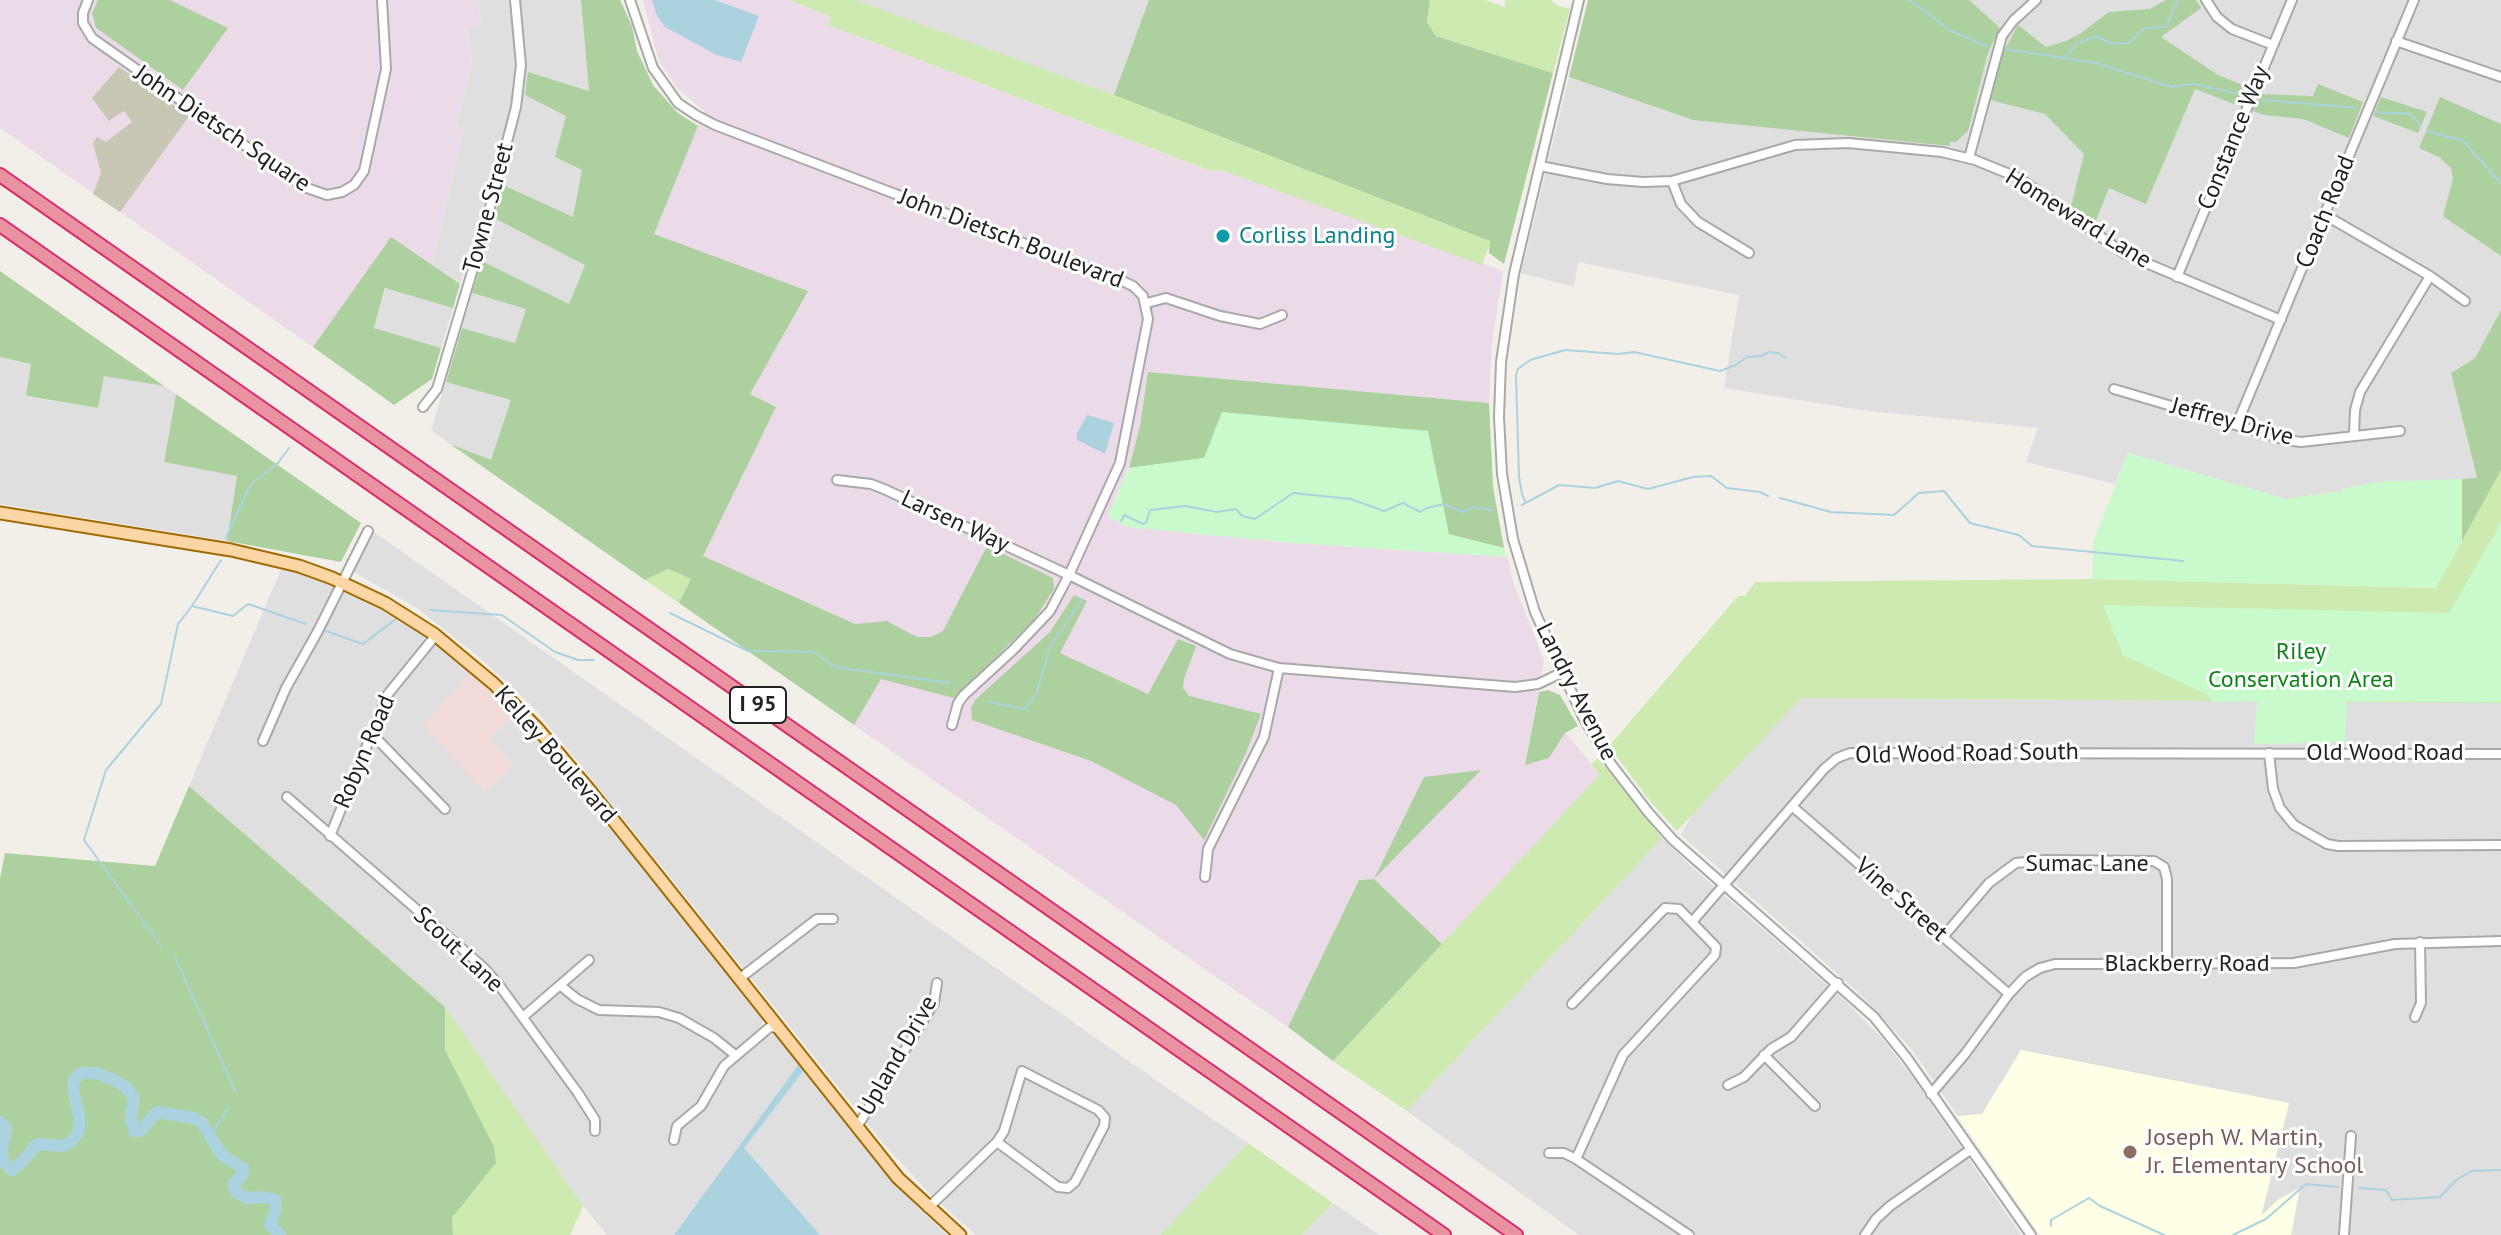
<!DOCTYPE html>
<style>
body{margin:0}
canvas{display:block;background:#f2efe9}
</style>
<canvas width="2501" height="1235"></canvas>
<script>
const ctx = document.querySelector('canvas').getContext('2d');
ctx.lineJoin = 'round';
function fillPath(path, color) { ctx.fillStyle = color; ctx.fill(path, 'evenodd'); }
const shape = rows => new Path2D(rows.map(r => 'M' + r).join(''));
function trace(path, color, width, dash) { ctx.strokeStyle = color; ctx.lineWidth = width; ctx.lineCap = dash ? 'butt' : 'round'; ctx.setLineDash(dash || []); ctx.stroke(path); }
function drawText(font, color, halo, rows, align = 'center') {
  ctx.font = font + ' "PT Sans",sans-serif'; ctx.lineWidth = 6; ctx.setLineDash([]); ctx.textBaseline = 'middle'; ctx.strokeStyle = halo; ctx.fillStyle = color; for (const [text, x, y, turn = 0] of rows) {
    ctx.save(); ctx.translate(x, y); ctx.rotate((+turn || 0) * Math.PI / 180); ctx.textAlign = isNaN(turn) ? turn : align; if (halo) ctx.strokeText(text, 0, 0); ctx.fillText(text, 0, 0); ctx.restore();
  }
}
fillPath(shape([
 [478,0,581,0,589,91,528,73,528,77,567,116,556,157,582,170,573,218,585,265,569,304,469,254,460,284,432,265,464,128,456,125,472,63,468,27,481,25],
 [798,0,1149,0,1106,117],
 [1967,0,2501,0,2501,310,2475,358,2451,373,2477,479,2378,482,2342,491,2286,499,2128,453,2115,484,2026,462,2038,428,1861,410,1724,388,1739,295,1578,262,1574,287,1521,273,1569,77,1693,120],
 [386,288,453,308,441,348,374,328],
 [472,293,526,309,515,343,462,328],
 [0,357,31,364,26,397,98,408,103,375,164,386,176,394,164,461,237,476,227,541,0,504],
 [446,382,511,400,491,461,450,444,431,430],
 [374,532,1180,1097,1248,1143,1160,1235,976,1235,931,1195,883,1143,536,710,480,658,418,609,354,572],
 [282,567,327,582,393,614,423,634,471,673,425,725,484,791,513,766,488,738,515,714,554,757,652,880,763,1019,762,1025,768,1034,776,1035,799,1064,674,1235,607,1235,538,1150,445,1007,189,786],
 [2208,695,2257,701,2255,744,2344,742,2347,701,2501,701,2501,1235,2291,1235,2299,1189,2279,1199,2261,1218,2289,1104,1958,1116,1909,1046,1857,991,1681,835,1758,697,2195,701],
 [1662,838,1693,868,1842,998,1883,1039,1913,1078,2021,1235,1579,1235,1407,1111],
 [804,1070,896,1185,947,1235,820,1235,743,1148],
 [1333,1203,1380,1235,1302,1235]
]), '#e0dfdf');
fillPath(shape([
 [471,673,515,714,488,738,513,766,484,791,424,725]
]), '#f2dad9');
fillPath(shape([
 [0,0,478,0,481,26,468,27,472,63,456,125,464,128,432,265,391,238,313,347,0,128],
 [643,0,789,0,831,17,828,25,1207,170,1212,162,1503,271,1492,343,1489,403,1149,372,1140,426,1130,463,1108,517,1128,527,1293,543,1507,557,1514,584,1544,661,1525,764,1549,758,1565,732,1600,775,1442,944,1374,879,1359,880,1288,1027,679,603,776,407,749,394,807,291,653,234,704,111,677,88,659,61]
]), '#ebdbe8');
fillPath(shape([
 [2021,1050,2289,1103,2261,1216,2279,1199,2300,1188,2291,1235,2040,1235,1958,1116,1982,1114]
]), '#ffffe5');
fillPath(shape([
 [119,67,189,116,120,212,93,194,101,173,93,143,97,137,106,142,132,122,124,111,109,121,92,98]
]), '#c7c7b4');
fillPath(shape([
 [789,0,855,0,1114,95,1491,241,1482,265,1224,171,1208,170,828,25,831,17],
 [1430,0,1485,0,1505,7,1505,0,1551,0,1558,6,1570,9,1553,73,1436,36,1427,22],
 [2501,470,2501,523,2478,564,2501,613,2501,703,1801,698,1677,831,1650,801,1609,746,1738,596,1745,596,1755,582,2092,579,2436,588],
 [668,569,691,579,679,603,645,580],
 [1598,758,1662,838,1407,1111,1333,1061,1599,775,1591,764],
 [445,1007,583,1206,570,1235,453,1235,452,1218,496,1163,445,1050],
 [1248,1143,1333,1203,1302,1235,1160,1235]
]), '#cdebb0');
fillPath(shape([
 [98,0,170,0,228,28,183,90,96,28,92,13],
 [581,0,620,0,632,26,637,51,653,85,678,113,698,126,654,234,808,291,750,394,776,407,703,556,855,624,887,621,917,637,931,637,943,631,987,546,1053,578,1054,589,1034,620,954,698,881,679,854,725,679,603,691,579,668,569,645,580,450,444,491,460,511,400,446,382,462,328,515,343,526,309,472,293,482,261,569,304,585,265,494,218,503,185,573,217,582,170,555,157,566,116,525,95,528,72,589,91],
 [1149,0,1430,0,1427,22,1436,36,1553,73,1504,264,1489,253,1490,241,1114,95],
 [1588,0,1969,0,2000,28,1988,53,1968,131,1956,142,1950,142,1950,146,1693,120,1569,77],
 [2166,0,2196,0,2201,8,2161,37,2218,75,2250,88,2242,107,2195,89,2146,204,2109,188,2095,223,2071,206,2084,154,2045,114,1990,100,2001,56,2018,25,2046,47,2066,41,2081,33,2109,12,2150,9],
 [2318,84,2363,102,2349,138,2303,119,2264,115,2253,111,2260,94,2313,96],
 [2381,97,2427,112,2418,133,2373,116],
 [2440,97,2501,124,2501,256,2443,216,2453,179,2451,168,2439,157,2419,148],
 [391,237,460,284,453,308,385,288,374,328,441,348,432,379,394,405,313,347],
 [0,271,164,386,104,376,98,408,26,396,31,364,0,357],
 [2501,310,2501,470,2462,541,2462,479,2477,478,2451,373,2475,358],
 [1148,372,1489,403,1493,487,1504,548,1449,535,1204,458,1129,468,1140,426],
 [176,394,361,523,341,562,227,541,237,476,164,462],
 [1074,595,1087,601,1060,653,1148,694,1178,639,1196,646,1184,679,1183,688,1189,696,1261,714,1246,753,1204,840,1176,805,1091,761,972,720,971,708,976,699,1050,632],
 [1548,690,1560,695,1578,726,1565,733,1549,758,1525,765,1539,692],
 [1481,770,1374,879,1442,944,1333,1061,1288,1027,1359,880,1374,879,1424,777],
 [189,786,445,1007,445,1050,494,1147,496,1163,452,1218,453,1235,0,1235,0,878,5,853,155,866]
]), '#add19e');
fillPath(shape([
 [1222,412,1428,431,1449,534,1504,548,1507,557,1293,543,1128,527,1108,517,1129,468,1204,458],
 [2128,453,2286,499,2342,491,2343,488,2378,482,2462,479,2462,541,2436,588,2092,579,2094,540],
 [2501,523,2501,702,2347,701,2345,742,2254,744,2257,701,2212,702,2208,695,2123,655,2103,605,2449,613]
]), '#c8facc');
fillPath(shape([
 [652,0,715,0,759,16,741,62,717,55,665,27,657,16],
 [1087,415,1114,423,1105,454,1077,440,1077,433],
 [799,1064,804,1070,744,1148,820,1235,674,1235]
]), '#aad3df');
trace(shape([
 [1910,0,1951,31,1987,46],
 [2005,49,2096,63,2172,87,2193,84,2244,95],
 [2065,56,2078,43,2096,36,2112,44,2129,43,2144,28,2166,27,2178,0],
 [2264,100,2357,108],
 [2375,112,2410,114,2420,125],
 [2427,131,2463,141,2501,183],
 [1780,498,1831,512,1894,515,1919,493,1944,491,1970,523,2019,535,2032,546,2183,561],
 [1526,503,1522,494,1519,477,1516,375,1518,369,1530,360,1565,350,1618,354,1634,352,1720,371,1736,365,1747,357,1761,356,1769,352,1778,353,1786,358],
 [1522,505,1559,485,1595,488,1618,481,1648,489,1693,477,1711,476,1727,488,1760,492,1768,496],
 [1121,521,1124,515,1143,524,1146,523,1150,510,1185,506,1217,512,1236,509,1242,516,1255,519,1293,493,1351,499,1384,511,1403,503,1420,512,1427,508,1444,504,1463,512,1473,507,1492,510],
 [226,538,248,489,254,481,278,463,289,448],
 [192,606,221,560],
 [430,610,502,615,555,652,578,660,594,660],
 [670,613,748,651,814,652,835,667,950,683],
 [326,631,363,644,397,618],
 [989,702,1025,709,1036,695,1050,647,1082,599],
 [161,946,84,840,106,770,161,704,178,624,192,606,233,616,248,604,306,624],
 [175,957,236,1093],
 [211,1135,229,1107],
 [2359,1188,2386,1190,2392,1200,2440,1197,2456,1180,2472,1171,2501,1170],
 [2051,1226,2051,1220,2089,1198,2100,1206,2164,1235],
 [2233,1235,2266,1219,2306,1184,2338,1187]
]), '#aad3df', 2);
trace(shape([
 [0,1122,6,1129,1,1154,5,1164,12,1170,20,1164,37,1144,63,1146,71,1142,79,1131,79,1116,73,1090,74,1080,81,1073,96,1073,112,1079,127,1088,134,1099,131,1117,134,1131,140,1131,157,1112,194,1118,202,1123,222,1155,243,1168,243,1174,233,1185,236,1192,247,1198,262,1197,276,1200,276,1210,270,1225,280,1235]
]), '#aad3df', 12);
const minor = shape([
 [88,0,83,13,83,23,92,38,304,187,327,195,342,192,354,185,364,171,386,69,382,0],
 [630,0,653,68,678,103,696,115,715,125,1120,280,1133,286,1143,296,1148,319,1120,463,1069,575,1230,654,1279,668,1515,687,1538,684,1561,673],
 [1579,0,1514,274,1501,362,1499,417,1502,474,1513,539,1535,612,1583,717,1611,764,1648,812,1673,840,1874,1017,1907,1058,2031,1235],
 [2206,0,2217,17,2232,29,2273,45],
 [2396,41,2501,77],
 [1969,158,2002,36,2013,21,2036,0],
 [1540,166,1607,179,1643,182,1672,181,1795,145,1848,143,1942,152,1975,160,2019,178,2125,254,2281,320],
 [1672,181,1681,204,1698,222,1749,253],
 [2325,215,2430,276,2465,301],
 [2177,277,2292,0],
 [1147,303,1166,298,1220,316,1260,324,1282,315],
 [2114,389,2286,440,2301,442,2400,431],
 [423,407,437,389,481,242,516,107,521,65,515,0],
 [2237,424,2414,0],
 [2354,435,2355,410,2360,392,2430,276],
 [837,480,871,484,884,489,1069,575,1050,611,1013,650,964,695,958,703,952,725],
 [371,733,445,809],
 [263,741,286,688,318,631,368,531],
 [2269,753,2273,789,2280,808,2294,825,2327,844,2338,846,2501,845],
 [287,797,483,967,499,985,578,1093,595,1120,595,1131],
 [1793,807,2009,994],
 [330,836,388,694,436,635],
 [1205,877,1208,849,1264,737,1279,668],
 [1692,922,1824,769,1837,758,1850,753,2501,754],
 [1943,937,1989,883,2016,863,2045,860,2154,861,2164,867,2167,879,2167,964],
 [739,979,817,919,833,919],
 [561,986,577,999,599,1010,659,1012,679,1018,714,1038,734,1054],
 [1572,1004,1665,908,1679,909,1716,947,1715,955,1623,1055,1576,1159],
 [523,1017,589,960],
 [2415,1017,2421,1003,2420,942],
 [1764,1055,1815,1106],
 [1728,1085,1744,1077,1771,1049,1791,1037,1838,983],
 [1931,1094,1965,1054,2009,994,2025,977,2040,968,2055,964,2090,964,2294,963,2395,944,2501,941],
 [857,1127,934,1003,937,983],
 [674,1140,677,1126,701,1106,724,1066,770,1027,778,1028],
 [1549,1153,1564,1153,1576,1159,1689,1235],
 [928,1208,997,1142,1004,1131,1022,1071,1098,1110,1105,1118,1104,1126,1075,1182,1068,1188,1058,1187,997,1142],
 [1865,1235,1876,1219,1890,1206,1970,1150],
 [2344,1235,2351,1136]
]);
const major = shape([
 [0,513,231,550,299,566,332,578,385,603,434,634,494,684,538,729,587,787,898,1178,960,1235]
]);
const highway = shape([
 [0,175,1516,1235],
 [0,225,1444,1235]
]);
trace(minor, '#a9a9a9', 12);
trace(major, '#a06b00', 15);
trace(highway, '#dc2a67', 16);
trace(minor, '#fff', 8);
trace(major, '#fcd6a4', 11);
trace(highway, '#e892a2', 12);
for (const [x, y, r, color] of [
 [1223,236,8,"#0f9aa8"],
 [2130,1152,8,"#8d6e63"]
]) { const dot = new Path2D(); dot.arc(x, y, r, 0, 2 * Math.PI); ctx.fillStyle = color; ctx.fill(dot); trace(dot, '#fff', 3); }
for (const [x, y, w] of [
 [758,705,56]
]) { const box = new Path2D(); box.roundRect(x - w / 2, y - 18, w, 36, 6); ctx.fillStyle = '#fff'; ctx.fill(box); trace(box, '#222', 2); }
drawText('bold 22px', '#222', null, [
 ["I 95",758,705]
]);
drawText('24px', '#222', '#fff', [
 ["John Dietsch Square",222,129,34],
 ["Constance Way",2234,138,-68],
 ["Towne Street",489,208,-75],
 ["Coach Road",2326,212,-68],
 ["Homeward Lane",2078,219,32],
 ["John Dietsch Boulevard",1011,239,21],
 ["Jeffrey Drive",2232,422,15],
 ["Larsen Way",955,522,25],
 ["Landry Avenue",1576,692,63],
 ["Robyn Road",365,752,-67],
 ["Old Wood Road",2385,753],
 ["Old Wood Road South",1967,754,-1],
 ["Kelley Boulevard",555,755,49],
 ["Sumac Lane",2087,864],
 ["Vine Street",1901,900,41],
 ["Scout Lane",458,950,43],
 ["Blackberry Road",2187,964],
 ["Upland Drive",898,1056,-60]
]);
drawText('24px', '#0d838f', '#fff', [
 ["Corliss Landing",1239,236]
], 'left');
drawText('24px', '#0c8416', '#fff', [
 ["Riley",2301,652],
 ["Conservation Area",2301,680]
]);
drawText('24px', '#785e54', '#fff', [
 ["Joseph W. Martin,",2146,1138],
 ["Jr. Elementary School",2146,1166]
], 'left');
</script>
